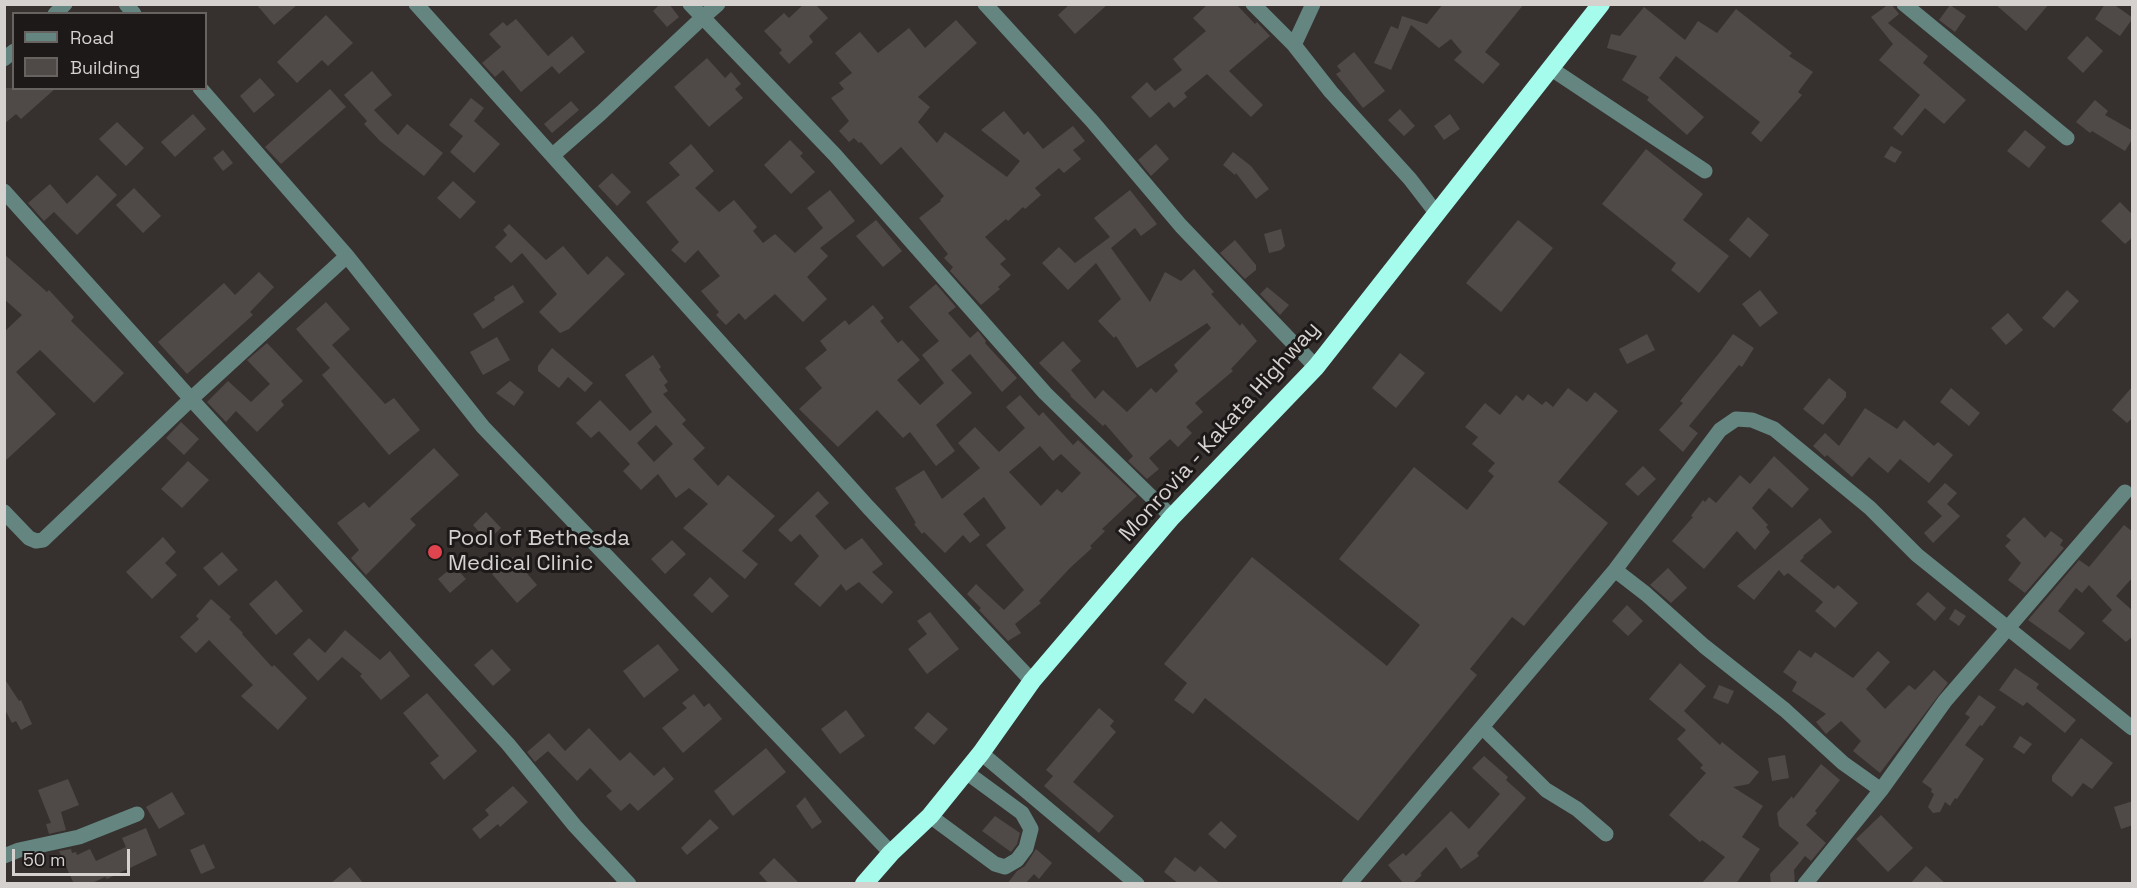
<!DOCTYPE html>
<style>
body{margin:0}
#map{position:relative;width:2137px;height:888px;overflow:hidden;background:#36312f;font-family:"Space Grotesk",sans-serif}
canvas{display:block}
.frame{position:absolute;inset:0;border:6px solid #d4d1cf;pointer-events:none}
.legend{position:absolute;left:12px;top:12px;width:195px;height:78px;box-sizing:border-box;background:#1c1918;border:2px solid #666361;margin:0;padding:8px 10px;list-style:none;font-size:18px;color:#d4d1cf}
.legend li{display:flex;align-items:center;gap:12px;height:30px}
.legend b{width:30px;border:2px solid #666361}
.scale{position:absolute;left:12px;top:849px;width:118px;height:27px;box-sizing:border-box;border:3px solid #d4d1cf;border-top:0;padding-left:8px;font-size:18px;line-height:21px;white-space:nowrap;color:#d4d1cf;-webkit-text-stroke:4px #1c1918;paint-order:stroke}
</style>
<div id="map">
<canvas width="2137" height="888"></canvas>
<div class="frame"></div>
<ul class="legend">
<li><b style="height:8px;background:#658680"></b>Road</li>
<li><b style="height:16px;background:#4f4a48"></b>Building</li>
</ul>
<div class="scale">50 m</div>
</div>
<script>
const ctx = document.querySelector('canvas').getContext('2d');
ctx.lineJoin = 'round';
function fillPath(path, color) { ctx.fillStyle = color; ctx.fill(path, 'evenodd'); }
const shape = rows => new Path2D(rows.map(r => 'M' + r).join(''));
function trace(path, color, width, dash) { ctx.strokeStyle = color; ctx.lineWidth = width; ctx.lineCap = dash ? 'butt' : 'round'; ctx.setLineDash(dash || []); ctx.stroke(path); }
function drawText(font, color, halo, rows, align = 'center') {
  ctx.font = font + ' "Space Grotesk",sans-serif'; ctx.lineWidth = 6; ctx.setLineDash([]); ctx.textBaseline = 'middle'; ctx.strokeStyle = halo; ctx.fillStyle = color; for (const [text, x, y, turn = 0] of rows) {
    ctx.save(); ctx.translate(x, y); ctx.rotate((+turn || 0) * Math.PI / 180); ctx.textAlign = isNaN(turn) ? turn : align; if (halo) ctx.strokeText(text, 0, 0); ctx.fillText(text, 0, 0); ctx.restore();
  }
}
fillPath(shape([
 [256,4,298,4,274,25],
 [660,4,669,4,679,17,667,27,653,11],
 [804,4,815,4,828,18,809,36,813,42,789,64,779,53,782,50,764,31,784,13,789,18],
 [1070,4,1108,4,1075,34,1058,15],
 [1208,4,1236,4,1255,24,1257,22,1270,36,1229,71,1263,105,1251,117,1207,74,1184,93,1187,97,1174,108,1169,102,1150,118,1131,97,1147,82,1155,91,1182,70,1173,59,1206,31,1193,18],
 [1443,4,1524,4,1485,52,1500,64,1483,84,1454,60,1462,52,1451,39,1439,48,1411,25,1391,70,1374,63,1391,26,1398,29,1402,16,1427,24],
 [1889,4,1891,4,1899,14,1888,23,1928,56,1923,63,1966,100,1944,124,1925,108,1902,136,1893,128,1920,95,1879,60,1893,44,1871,17],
 [1995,4,2049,4,2026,31],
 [2105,4,2113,4,2133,18,2120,36,2095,19],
 [1950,5,1966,16,1955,32,1939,20],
 [1644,7,1685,40,1698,21,1717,33,1736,9,1792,53,1789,56,1813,72,1798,92,1802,95,1761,142,1751,133,1760,122,1676,56,1659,78,1704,117,1687,135,1647,100,1649,97,1622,80,1637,56,1607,48,1611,34,1620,36],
 [326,15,353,43,328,66,322,60,297,83,277,62],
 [516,19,548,56,572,36,585,52,559,74,552,66,521,92,503,70,495,77,482,63,501,47,489,34,503,22,507,26],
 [956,20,977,43,918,97,930,107,918,122,937,143,945,132,1007,177,1020,161,981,130,1004,111,1024,135,1028,131,1043,149,1073,126,1085,141,1073,150,1081,159,1064,173,1059,168,1035,188,1041,195,1025,209,1023,207,1008,221,1006,219,985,237,1006,259,1000,264,1011,275,998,287,1000,289,981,305,950,271,953,267,944,258,948,254,919,218,941,201,940,200,944,196,901,147,881,165,861,142,859,143,854,138,849,142,839,131,849,121,831,98,844,89,839,83,852,73,835,53,860,32,878,53,909,28,925,48],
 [2087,36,2103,51,2083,73,2067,58],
 [1354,52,1385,91,1363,108,1336,74,1341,71,1337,66],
 [707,58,725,78,731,72,741,84,735,89,743,98,709,127,674,87],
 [372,71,392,95,374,110,398,135,407,124,443,153,424,176,380,141,364,124,367,121,344,95],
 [260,78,275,95,254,113,240,96],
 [4,88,56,88,21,119,16,114,4,124],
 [330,89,346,107,281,164,265,147],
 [471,98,484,108,474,121,500,144,474,173,450,152,463,136,449,125],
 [2095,100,2108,111,2105,115,2133,131,2133,138,2125,151,2092,131,2090,133,2076,122],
 [571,101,579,110,552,133,544,124],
 [1400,109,1415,126,1404,136,1388,120],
 [193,114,206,129,175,157,161,142],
 [1450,114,1460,129,1444,140,1434,126],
 [117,122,144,148,126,166,99,139],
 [2025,130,2046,147,2029,168,2007,151],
 [790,140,803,153,800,156,815,172,791,194,764,165],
 [691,144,714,171,695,188,719,212,734,200,757,227,753,231,763,243,775,234,795,253,823,228,807,208,830,190,855,221,820,248,828,256,807,277,827,299,803,322,775,294,745,320,739,313,726,325,716,315,719,312,701,291,720,276,698,250,685,263,671,250,679,242,646,202,680,175,669,163],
 [1156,144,1169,159,1151,176,1138,160],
 [1891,146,1902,152,1895,163,1884,157],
 [1646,149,1703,194,1683,220,1729,256,1699,293,1671,270,1676,263,1602,204],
 [223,150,233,163,223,171,213,158],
 [1233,152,1251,166,1269,189,1256,199,1236,173,1235,175,1223,165],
 [612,173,631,192,617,206,598,186],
 [97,175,117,195,77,235,54,212,44,221,28,203,50,184,67,204],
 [453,181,476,202,460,219,437,198],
 [134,188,161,216,143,233,116,205],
 [1130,190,1157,224,1141,236,1135,228,1111,248,1150,302,1165,272,1181,281,1194,269,1214,292,1211,294,1240,326,1242,323,1257,341,1231,369,1233,371,1195,403,1203,412,1186,427,1192,433,1178,447,1170,439,1149,458,1159,469,1147,479,1128,461,1133,456,1105,424,1103,426,1070,396,1071,395,1039,363,1063,341,1081,361,1071,370,1095,399,1103,390,1127,412,1151,388,1156,393,1178,371,1174,365,1211,328,1207,323,1137,368,1116,336,1114,338,1098,321,1121,299,1096,263,1068,290,1042,263,1059,247,1075,263,1110,237,1094,218],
 [2120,202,2133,215,2133,237,2125,244,2101,221],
 [1748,217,1769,235,1750,258,1729,240],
 [876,220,902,251,883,267,856,236],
 [1518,220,1553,248,1501,312,1466,283],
 [509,224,546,260,563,246,588,275,607,256,625,274,569,329,560,333,539,312,557,294,522,253,511,263,495,247,507,235,503,230],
 [1281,229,1285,246,1281,250,1269,253,1264,234],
 [1235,240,1256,265,1256,270,1245,279,1220,253],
 [4,254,47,292,49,290,74,317,71,321,124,373,94,403,40,350,16,372,56,414,4,462,4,332,22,315,4,299],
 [259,272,274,287,250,312,253,315,187,374,158,342,224,283,235,295],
 [936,284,956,307,948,313,970,338,978,331,986,341,985,343,1017,378,1002,392,970,354,951,370,972,393,936,425,955,451,936,466,910,432,903,438,877,410,838,447,799,409,822,388,805,368,827,350,820,341,845,320,849,325,873,305,884,318,880,321,898,343,902,340,920,360,897,380,920,405,944,383,922,355,939,341,909,307],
 [513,285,524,302,483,329,473,314,495,300,494,297],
 [1267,287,1289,305,1280,315,1260,294],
 [1760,290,1778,313,1760,327,1742,304],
 [2067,290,2079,301,2054,328,2042,318],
 [326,302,350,329,332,345,385,404,394,398,420,430,389,455,322,375,330,368,296,329],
 [2008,313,2023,330,2006,345,1991,328],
 [1647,334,1655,350,1627,364,1619,349],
 [1733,334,1754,348,1742,367,1739,365,1689,426,1698,433,1683,452,1659,430,1683,403,1680,401,1720,352],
 [497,337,510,360,483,375,470,352],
 [267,343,303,381,281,401,284,405,257,432,236,411,226,422,207,402,228,381,251,402,270,384,247,360],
 [552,348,593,383,585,392,568,377,559,388,538,371,538,366],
 [1400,353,1425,373,1396,408,1372,388],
 [653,355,661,367,659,369,668,382,664,385,668,391,663,394,686,420,682,424,705,448,693,459,718,486,728,475,775,516,742,551,758,564,745,579,683,528,708,504,689,488,676,498,658,474,641,490,623,471,630,464,599,431,591,438,576,423,600,400,630,431,652,412,625,375],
 [656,425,673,444,654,462,637,443],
 [1829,378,1846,392,1846,397,1823,425,1803,409],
 [510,381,524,392,514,406,496,393],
 [2133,386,2133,417,2127,423,2112,410],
 [1568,388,1587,402,1595,392,1618,411,1558,482,1608,523,1524,626,1512,617,1470,669,1477,675,1358,821,1205,698,1193,714,1174,700,1187,683,1164,664,1252,557,1387,666,1420,625,1339,559,1414,467,1467,510,1494,476,1488,471,1495,463,1472,444,1478,437,1465,427,1485,403,1500,415,1516,395,1523,401,1528,394,1542,405,1546,401,1553,407],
 [1951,388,1980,413,1969,426,1940,402],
 [1020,395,1039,416,1043,412,1073,445,1078,440,1137,496,1102,529,1105,531,1090,546,1092,548,1071,567,1039,601,1041,603,1015,624,1021,633,1008,641,979,610,981,608,967,594,976,584,1004,610,1024,590,986,545,1006,528,984,497,963,514,980,535,970,543,963,535,945,553,924,532,922,534,914,524,916,523,895,488,924,470,942,499,980,468,958,443,975,427,999,452,1025,428,1006,407],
 [1040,446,1053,461,1061,454,1081,473,1062,493,1057,489,1041,506,1009,472],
 [1865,408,1897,429,1904,420,1934,446,1938,442,1953,455,1929,483,1900,459,1888,473,1869,457,1852,477,1827,455,1825,457,1813,446,1825,433,1839,446],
 [181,422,199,439,184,455,166,438],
 [434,448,459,475,410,519,416,525,366,575,351,558,359,550,337,523,364,502,369,508],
 [1774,456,1809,489,1792,508,1769,488,1752,508,1768,525,1766,527,1770,532,1755,550,1737,531,1704,569,1672,541,1693,517,1691,516,1703,500,1705,502,1709,497,1716,503,1740,475,1750,484],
 [188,461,209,480,182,508,161,489],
 [1643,466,1656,479,1638,496,1625,484],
 [1945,483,1957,493,1947,504,1960,516,1933,543,1924,533,1942,516,1927,502],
 [818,491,829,503,815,516,845,550,862,538,883,564,872,572,893,592,882,604,859,582,846,591,841,584,820,607,794,584,819,556,800,534,791,542,778,530],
 [486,512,501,528,487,541,473,525],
 [2024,517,2045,538,2051,531,2063,540,2060,545,2064,548,2025,593,2008,580,2021,563,2005,546,2011,540,2006,536],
 [1820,518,1832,532,1803,556,1804,557,1800,561,1834,589,1838,585,1858,603,1835,628,1815,611,1823,602,1788,573,1784,576,1779,570,1754,600,1737,586],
 [2124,525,2133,532,2133,577,2116,596,2133,611,2133,636,2126,642,2102,621,2112,610,2089,585,2082,593,2076,588,2058,611,2085,633,2070,650,2028,620,2079,560,2089,567],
 [163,537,176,552,165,563,177,575,152,599,126,572],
 [672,540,686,554,665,574,651,559],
 [222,552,238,570,219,586,203,568],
 [513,557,537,585,517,603,492,574],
 [454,566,466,579,450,593,438,579],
 [1668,568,1687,588,1671,603,1650,585],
 [710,577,729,596,712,613,693,595],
 [276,580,303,611,276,635,249,604],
 [1928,592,1946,608,1935,621,1916,604],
 [211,599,231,617,229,619,243,633,242,634,272,667,274,665,307,698,278,730,241,696,253,685,209,640,196,653,180,637,199,619,196,616],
 [1627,605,1643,621,1628,636,1612,621],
 [1955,609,1966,616,1959,626,1949,619],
 [930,612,959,649,927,674,908,649,927,634,917,621],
 [345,630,380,660,390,651,410,676,381,700,360,676,362,674,342,657,318,681,293,654,309,638,325,653],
 [658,644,679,670,644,698,623,671],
 [492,649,511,670,493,686,474,665],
 [1799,650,1811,658,1815,652,1853,678,1878,651,1890,662,1866,689,1885,709,1909,685,1915,690,1934,670,1948,683,1880,773,1853,751,1861,741,1841,721,1826,734,1816,722,1826,714,1792,691,1797,682,1783,672],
 [1680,663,1706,686,1684,711,1720,745,1722,742,1759,772,1749,784,1733,787,1763,806,1742,837,1760,849,1736,884,1701,884,1725,857,1702,840,1700,842,1669,815,1706,773,1700,768,1703,765,1677,739,1686,730,1649,699],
 [2015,668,2039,684,2036,688,2076,720,2065,733,2027,702,2023,706,1999,690],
 [4,678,19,701,21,700,32,724,21,730,16,721,12,723,4,708],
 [1719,685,1734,691,1728,704,1713,698],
 [427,693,477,751,444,780,430,763,439,756,403,713],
 [694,694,704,707,709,703,722,719,683,753,662,728,687,708,682,703],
 [1979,695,1996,707,1982,726,1980,725,1965,745,1984,759,1957,799,1955,798,1950,806,1945,802,1940,812,1933,813,1928,807,1934,794,1931,792,1932,789,1922,782,1970,717,1965,714],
 [1099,708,1114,721,1110,726,1116,732,1073,782,1114,816,1099,833,1044,786,1053,776,1046,770],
 [846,710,865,736,840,754,821,729],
 [928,712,948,729,934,745,914,728],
 [589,728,620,761,630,752,654,776,664,767,674,779,638,811,630,803,621,811,606,796,612,791,590,768,577,781,548,751,535,762,527,752,549,733,565,751],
 [2020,736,2032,744,2024,754,2013,747],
 [2081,738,2113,763,2092,789,2083,783,2072,797,2052,781,2052,776],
 [766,748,786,772,733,816,714,791],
 [1785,755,1789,778,1772,781,1768,758],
 [1484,756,1508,777,1506,780,1526,798,1477,853,1479,856,1461,869,1446,847,1420,874,1422,875,1412,884,1404,884,1388,865,1403,853,1406,856,1451,811,1469,829,1500,794,1472,768],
 [1821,764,1840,780,1815,811,1817,813,1806,825,1826,843,1811,861,1805,856,1794,870,1795,884,1771,884,1770,874,1799,843,1779,826,1777,813,1792,796,1793,799],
 [68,779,79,805,61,812,66,830,49,834,46,824,51,823,38,790],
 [513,786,528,802,500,827,498,824,480,839,472,829,489,815,485,810],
 [172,792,185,814,159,829,146,807],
 [805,797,822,822,812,829,796,806],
 [2133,801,2133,825,2121,829,2114,807],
 [1881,815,1913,848,1888,872,1856,839],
 [995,816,1020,833,1017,844,1011,852,982,831],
 [710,819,719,828,687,855,681,848],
 [1221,821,1237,836,1225,849,1208,834],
 [146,828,157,855,107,879,105,877,90,884,74,884,59,851,71,849,72,853,76,852,77,855,90,849,96,861,126,847,122,838],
 [204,844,215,868,201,874,190,850],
 [1036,849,1052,863,1039,879,1034,874,1025,884,1007,884,1017,871,1025,866],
 [1175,857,1195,872,1200,866,1221,884,1179,884,1164,872],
 [774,858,800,884,769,884,759,873],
 [1926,866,1946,884,1910,884],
 [350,867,364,884,330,884]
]), '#4f4a48');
trace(shape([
 [4,882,6,884]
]), '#706b69', 3, [6, 3]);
trace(shape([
 [126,4,134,14],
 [416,4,868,507,1032,681],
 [690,4,835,155,1045,393,1172,517],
 [985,4,1092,121,1181,226,1316,367],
 [1253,4,1294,45,1331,92,1410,179,1437,214],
 [1904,4,2067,138],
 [55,14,65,4],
 [1294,45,1313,4],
 [4,59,14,51],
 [1550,68,1705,171],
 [200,88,347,256,483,427,891,853],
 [553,155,601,113,702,18,718,4],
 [4,191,191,399,508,744,575,826,629,884],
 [4,512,29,538,36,541,43,540,191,399,347,256],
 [1615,570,1646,594,1704,646,1785,710,1843,763,1881,790],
 [1482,727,1546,790,1577,809,1606,834],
 [981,753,1137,884],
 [930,816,995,864,1005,867,1017,860,1026,848,1031,829,1022,813,966,772],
 [4,856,19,850,79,837,137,814],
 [1349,884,1615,570,1720,430,1736,419,1752,420,1774,429,1870,508,1917,555,2132,728],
 [1805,884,1881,790,1945,701,2125,492]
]), '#658680', 15);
trace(shape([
 [864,884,891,853,930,816,981,753,1032,681,1172,517,1316,367,1601,4]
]), '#a5fced', 18);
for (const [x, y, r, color] of [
 [435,552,8,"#e0444e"]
]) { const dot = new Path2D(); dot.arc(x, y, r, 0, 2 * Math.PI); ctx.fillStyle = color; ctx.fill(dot); trace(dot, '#1c1918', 2); }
drawText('22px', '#d4d1cf', '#1c1918', [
 ["Monrovia - Kakata Highway",1220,432,-48]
]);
drawText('22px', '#d4d1cf', '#1c1918', [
 ["Pool of Bethesda",448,539],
 ["Medical Clinic",448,564]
], 'left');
</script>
